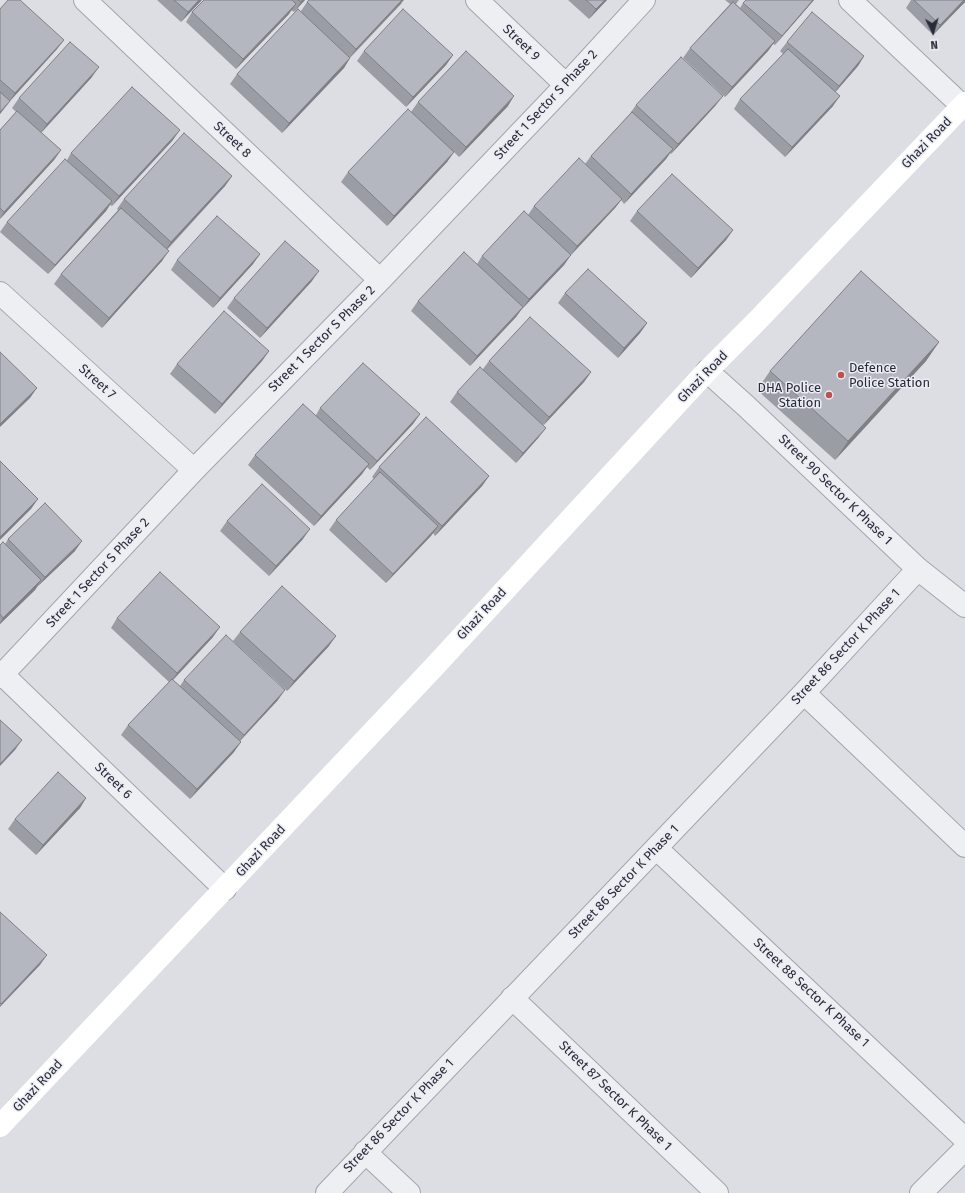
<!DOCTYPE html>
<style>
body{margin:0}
#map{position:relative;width:965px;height:1193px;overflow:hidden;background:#dcdee4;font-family:"Fira Sans",sans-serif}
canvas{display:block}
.north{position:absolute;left:913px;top:12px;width:40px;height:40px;-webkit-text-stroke:3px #ebedf2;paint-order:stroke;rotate:175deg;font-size:11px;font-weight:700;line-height:16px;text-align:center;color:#282b39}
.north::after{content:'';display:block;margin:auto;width:14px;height:18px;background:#282b39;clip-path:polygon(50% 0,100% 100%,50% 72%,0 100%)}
</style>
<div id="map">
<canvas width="965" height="1193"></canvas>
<div class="north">N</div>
</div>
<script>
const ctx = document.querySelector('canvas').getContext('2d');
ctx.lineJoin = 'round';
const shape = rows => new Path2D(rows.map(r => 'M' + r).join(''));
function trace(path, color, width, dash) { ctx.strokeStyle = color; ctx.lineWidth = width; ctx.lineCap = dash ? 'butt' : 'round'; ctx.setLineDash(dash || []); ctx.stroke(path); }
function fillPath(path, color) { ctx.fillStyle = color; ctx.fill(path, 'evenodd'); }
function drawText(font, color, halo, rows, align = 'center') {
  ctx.font = font + ' "Fira Sans",sans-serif'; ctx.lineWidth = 3; ctx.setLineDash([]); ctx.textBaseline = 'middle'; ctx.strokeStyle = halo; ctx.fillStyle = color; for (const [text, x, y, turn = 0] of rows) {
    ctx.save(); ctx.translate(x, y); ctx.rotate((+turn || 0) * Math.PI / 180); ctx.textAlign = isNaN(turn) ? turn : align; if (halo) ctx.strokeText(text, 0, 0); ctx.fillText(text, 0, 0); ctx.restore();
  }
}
const street = shape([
 [85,0,380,280],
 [477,0,566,85],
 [850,0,957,101,963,105],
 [0,293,194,470],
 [707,371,746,406,918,569,965,606],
 [0,672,225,889],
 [0,677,194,470,380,280,566,85,644,0],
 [804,693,965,846],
 [656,848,965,1139],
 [512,998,717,1193],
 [365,1152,409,1193],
 [327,1193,804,693,918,569],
 [921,1193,965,1149]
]);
trace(street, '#a2a5ad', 24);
trace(street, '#eeeff3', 22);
trace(shape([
 [0,1126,434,667,707,371,756,322,965,103]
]), '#fff', 22);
fillPath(shape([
 [157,0,202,0,181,22],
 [204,0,305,0,294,12,291,10,289,14,236,69,186,22,192,12],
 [568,0,607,0,589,19],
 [725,0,739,0,736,4,740,8,743,3,814,0,775,45,773,44,768,51,725,97,683,58,690,48,730,4],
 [911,0,965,0,965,2,933,35,906,8],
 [307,2,402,3,350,58,344,68,282,133,230,84,237,74,301,11],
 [0,9,64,40,57,49,10,101,0,114],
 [787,42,864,56,858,66,835,92,833,106,785,157,734,109,740,99,783,54,780,51],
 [364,51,453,55,446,65,406,107,357,61],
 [92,77,41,133,61,150,54,160,0,219,0,130,16,112,12,108,19,98],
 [418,102,508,106,459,157,454,152,447,162,387,226,341,182,348,172,411,112],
 [636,105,716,105,671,154,670,153,666,159,624,204,621,200,615,208,570,256,564,265,522,309,516,317,470,366,411,311,418,301,477,264,482,256,528,215,534,206,585,164,591,156,629,115],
 [173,140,112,206,110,205,106,211,48,274,0,232,7,222,67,160,71,153],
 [232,176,225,186,167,250,162,261,102,328,54,284,61,274,118,210,117,209,124,199],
 [637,211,733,230,726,240,691,278,630,221],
 [260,254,253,264,213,308,171,270,177,260],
 [312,281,260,338,227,308,234,298],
 [565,293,647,323,640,333,618,358,558,303],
 [939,342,926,361,835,460,757,390,770,371],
 [269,351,262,361,215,414,170,374,177,364],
 [489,361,591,372,584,382,543,425,539,437,516,463,450,402,457,392,483,369],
 [320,408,420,414,413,424,370,470,367,467,362,474,314,526,248,465,255,455,316,415],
 [379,467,489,476,482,486,435,536,433,533,386,583,329,530,336,520,374,479,372,477],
 [227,521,303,539,269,576,220,531],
 [8,539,75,551,38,586,35,590,0,624,0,545,5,544],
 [117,618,213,637,173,680,180,686,184,680,278,700,240,741,234,752,190,799,121,735,128,725,169,682,111,628],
 [240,632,329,646,287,691,233,641],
 [86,798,80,808,36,855,8,829,15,819]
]), '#9b9da5');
fillPath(shape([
 [199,0,202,0,181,22,188,12],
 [303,0,305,0,294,12,301,2],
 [402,0,404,0,349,58,356,49],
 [605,0,607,0,589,19,596,9],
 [813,0,814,0,775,45,782,36],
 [964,0,965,0,965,2,933,35,940,25],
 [296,4,289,14,236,69,243,59],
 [64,40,57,49,10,101,0,114,0,112,8,103,15,93],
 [775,41,768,51,725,97,732,87],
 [453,55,446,65,406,107,413,97],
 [864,56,858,66,832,96,839,86],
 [350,58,344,68,282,133,289,123],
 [99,67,92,77,40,134,47,124],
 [514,96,508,106,459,157,466,147],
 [723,96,716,105,671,154,678,144],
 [840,96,833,106,785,157,792,147],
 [180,130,173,140,112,206,119,196],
 [673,149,666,159,624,204,631,194],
 [61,150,54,160,0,219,4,212],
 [454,152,447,162,387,226,394,216],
 [232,176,225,186,164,252,171,242],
 [622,199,615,208,570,256,577,246],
 [112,201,106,211,48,274,55,265],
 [733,230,726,240,691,278,698,268],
 [169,251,162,261,102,328,109,318],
 [260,254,253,264,213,308,220,298],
 [571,255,564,265,522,309,529,299],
 [319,271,312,281,260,338,267,328],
 [523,307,516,317,470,366,477,356],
 [647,323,640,333,618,358,624,348],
 [939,342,926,361,835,460,848,441],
 [269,351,262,361,215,414,222,404],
 [591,372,584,382,542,427,549,417],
 [37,388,30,398,0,427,0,424],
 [420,414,413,424,370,470,377,461],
 [546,428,539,437,516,463,523,453],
 [369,464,362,474,314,526,321,516],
 [489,476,482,486,435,536,442,526],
 [38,499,31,509,0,540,0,537],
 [438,526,431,536,386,583,393,574],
 [310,529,303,539,269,576,276,566],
 [82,541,75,551,38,586,45,577],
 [41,580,35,590,0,624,0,623,3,618],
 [220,627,213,637,170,683,177,673],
 [336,636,329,646,287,691,294,681],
 [285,690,278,700,237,744,244,735],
 [22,740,15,750,0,766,0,764],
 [241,742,234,752,190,799,197,789],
 [86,798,80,808,36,855,43,845],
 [47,955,40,965,0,1007,0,1005,1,1004]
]), '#7e8086');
const building = shape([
 [8,0,20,0,64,40,15,93,0,80,0,9,8,0],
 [174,0,199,0,188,12,174,0],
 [204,0,292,0,296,4,243,59,192,12,204,0],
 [298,0,303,0,301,2,298,0],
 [309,0,402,0,356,49,307,2,309,0],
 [586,0,605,0,596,9,586,0],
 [746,0,813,0,782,36,743,3,746,0],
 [914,0,964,0,940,25,914,0],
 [733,2,775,41,732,87,690,48,733,2],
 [298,9,350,58,289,123,237,74,298,9],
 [403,9,453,55,413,97,364,51,403,9],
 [812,12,864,56,839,86,787,42,812,12],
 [70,42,99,67,47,124,19,98,70,42],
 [788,49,840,96,792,147,740,99,788,49],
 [466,51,514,96,466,147,418,102,466,51],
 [681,57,723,96,678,144,636,105,681,57],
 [132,87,180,130,119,196,71,153,132,87],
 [0,92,10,101,0,112,0,92],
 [408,109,454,152,394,216,348,172,408,109],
 [17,111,61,150,4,212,0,208,0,130,17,111],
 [632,112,673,149,631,194,591,156,632,112],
 [184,133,232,176,171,242,124,199,184,133],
 [579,158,622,199,577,246,534,206,579,158],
 [65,159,112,201,55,265,7,222,65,159],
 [672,174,733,230,698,268,637,211,672,174],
 [121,208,169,251,109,318,61,274,121,208],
 [524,211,571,255,529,299,482,256,524,211],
 [217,216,260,254,220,298,177,260,217,216],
 [285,241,319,271,267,328,234,298,285,241],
 [464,252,523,307,477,356,418,301,464,252],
 [588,269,647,323,624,348,565,293,588,269],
 [861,271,939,342,848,441,770,371,861,271],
 [224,311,269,351,222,404,177,364,224,311],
 [530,317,591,372,549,417,489,361,530,317],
 [0,352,37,388,0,424,0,352],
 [363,363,420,414,377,461,320,408,363,363],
 [480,367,546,428,523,453,457,392,480,367],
 [303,404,369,464,321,516,255,455,303,404],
 [426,417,489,476,442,526,379,467,426,417],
 [0,461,38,499,0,537,0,461],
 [380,472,438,526,393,574,336,520,380,472],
 [262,484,310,529,276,566,227,521,262,484],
 [45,503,82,541,45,577,8,539,45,503],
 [3,542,41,580,3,618,0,614,0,545,3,542],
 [160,572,220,627,177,673,117,618,160,572],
 [282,586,336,636,294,681,240,632,282,586],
 [226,635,285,690,244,735,184,680,226,635],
 [172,679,241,742,197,789,128,725,172,679],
 [0,720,22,740,0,764,0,720],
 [58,772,86,798,43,845,15,819,58,772],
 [0,912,47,955,1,1004,0,1003,0,912]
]);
fillPath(building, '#b4b7c0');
trace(building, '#7e8086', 1);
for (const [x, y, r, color] of [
 [841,375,4,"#bd514e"],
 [829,395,4,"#bd514e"]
]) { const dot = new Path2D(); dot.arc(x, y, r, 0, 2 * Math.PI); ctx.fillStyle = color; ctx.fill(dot); trace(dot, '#ebedf2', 1.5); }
drawText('13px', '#282b39', '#ebedf2', [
 ["Street 9",521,43,44],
 ["Street 1 Sector S Phase 2",546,105,-47],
 ["Street 8",232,140,43],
 ["Ghazi Road",927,143,-46],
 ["Street 1 Sector S Phase 2",322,339,-45],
 ["Ghazi Road",703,377,-46],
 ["Street 7",97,382,42],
 ["Street 90 Sector K Phase 1",835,490,44],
 ["Street 1 Sector S Phase 2",98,573,-47],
 ["Ghazi Road",482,614,-47],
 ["Street 86 Sector K Phase 1",846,647,-47],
 ["Street 6",113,781,44],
 ["Ghazi Road",261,851,-47],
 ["Street 86 Sector K Phase 1",624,882,-46],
 ["Street 88 Sector K Phase 1",811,993,43],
 ["Ghazi Road",38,1086,-47],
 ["Street 87 Sector K Phase 1",615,1096,44],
 ["Street 86 Sector K Phase 1",399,1116,-46]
]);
drawText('13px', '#282b39', '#ebedf2', [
 ["Defence",849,368],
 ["Police Station",849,383],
 ["DHA Police",821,388,"right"],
 ["Station",821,403,"right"]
], 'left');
</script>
